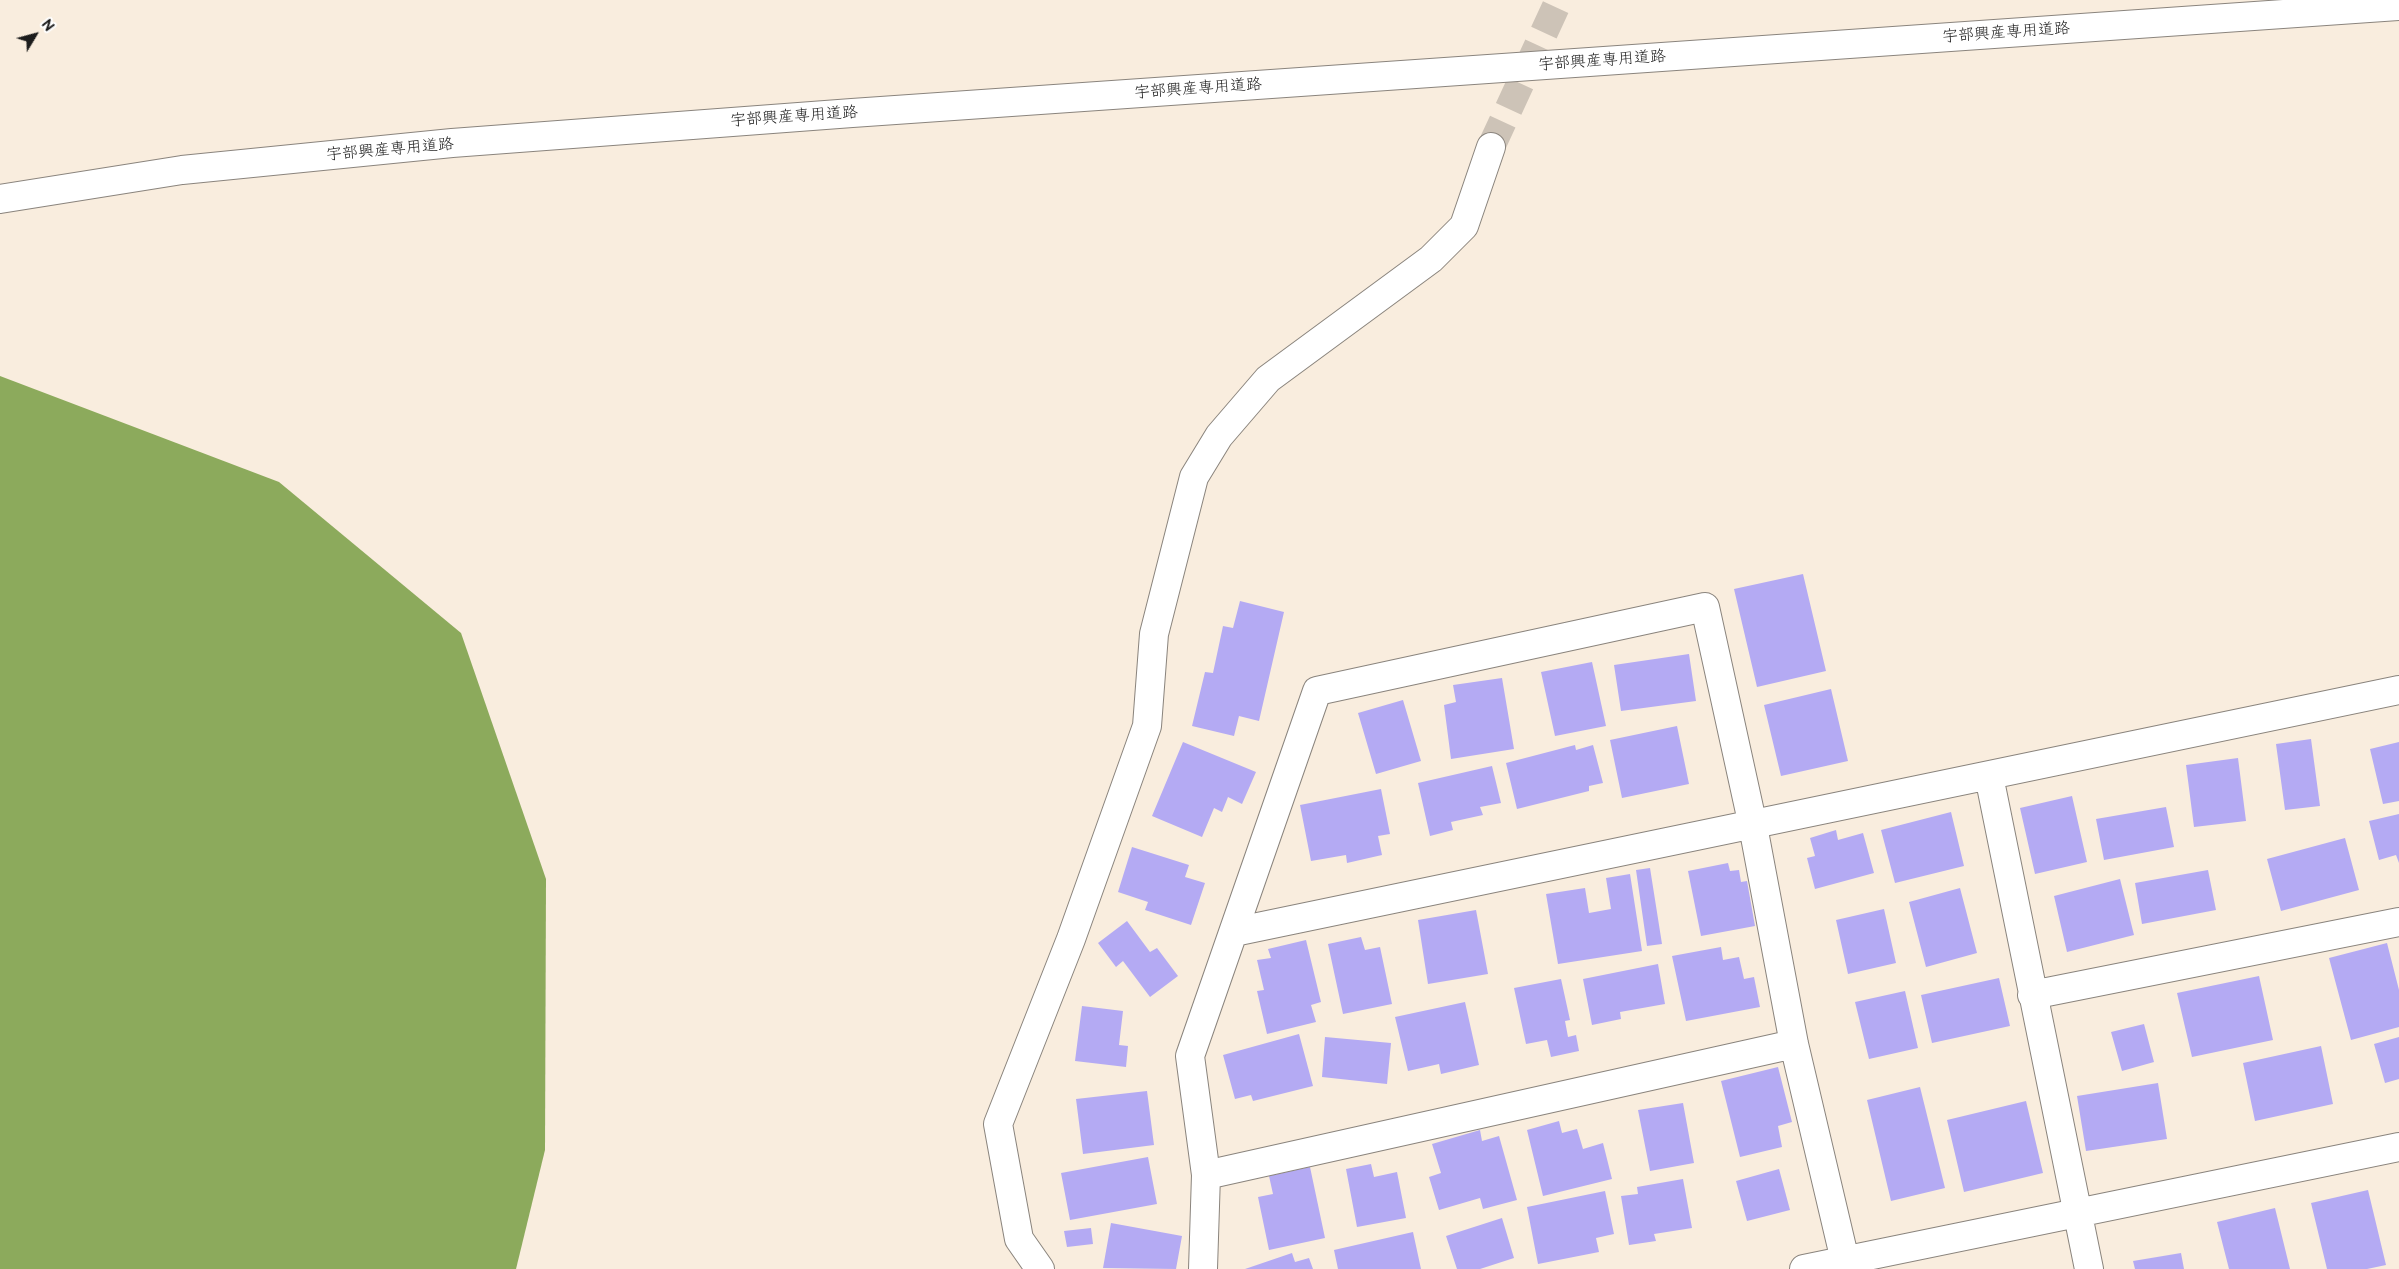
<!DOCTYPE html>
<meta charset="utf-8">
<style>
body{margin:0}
#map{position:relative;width:2399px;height:1269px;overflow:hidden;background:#f9edde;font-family:"Balsamiq Sans",sans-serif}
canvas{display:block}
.north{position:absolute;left:10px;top:10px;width:50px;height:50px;-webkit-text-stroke:4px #fff;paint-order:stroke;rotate:53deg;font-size:14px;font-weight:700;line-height:20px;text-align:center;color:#1c1c1c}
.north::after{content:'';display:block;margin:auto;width:18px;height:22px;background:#1c1c1c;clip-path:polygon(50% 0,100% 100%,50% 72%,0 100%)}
</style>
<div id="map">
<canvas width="2399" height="1269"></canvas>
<div class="north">N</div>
</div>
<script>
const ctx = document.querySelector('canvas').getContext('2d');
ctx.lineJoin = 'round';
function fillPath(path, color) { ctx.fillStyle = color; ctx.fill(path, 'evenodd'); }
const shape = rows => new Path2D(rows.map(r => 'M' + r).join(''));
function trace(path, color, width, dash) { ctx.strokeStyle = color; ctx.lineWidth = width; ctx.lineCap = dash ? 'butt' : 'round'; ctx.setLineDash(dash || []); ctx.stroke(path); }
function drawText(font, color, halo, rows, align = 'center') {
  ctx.font = font + ' "Balsamiq Sans","Klee One",sans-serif'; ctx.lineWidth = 5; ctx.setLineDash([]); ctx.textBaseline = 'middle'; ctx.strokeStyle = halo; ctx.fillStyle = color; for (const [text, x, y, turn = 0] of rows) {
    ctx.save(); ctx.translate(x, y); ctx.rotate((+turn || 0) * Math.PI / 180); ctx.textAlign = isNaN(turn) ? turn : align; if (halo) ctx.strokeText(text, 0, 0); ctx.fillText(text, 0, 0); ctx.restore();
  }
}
fillPath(shape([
 [0,376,279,482,461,633,546,879,545,1150,516,1269,0,1269]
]), '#8caa5c');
fillPath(shape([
 [1803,574,1826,671,1757,687,1734,589],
 [1240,601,1284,612,1259,721,1239,716,1234,736,1192,726,1205,672,1213,673,1223,626,1233,628],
 [1689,654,1696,701,1621,711,1614,665],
 [1592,662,1606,726,1555,736,1541,672],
 [1502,678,1514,749,1451,759,1444,705,1456,702,1453,685],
 [1831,689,1848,761,1781,776,1764,705],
 [1403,700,1421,761,1376,774,1358,713],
 [1677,726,1689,784,1622,798,1610,740],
 [2311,739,2320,806,2285,810,2276,744],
 [1183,742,1256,772,1242,804,1228,797,1222,812,1214,808,1202,837,1152,816],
 [2399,742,2399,801,2383,804,2370,749],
 [1575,745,1576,750,1593,745,1603,783,1589,786,1589,791,1517,809,1506,763],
 [2238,758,2246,821,2194,827,2186,765],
 [1492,766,1501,803,1480,807,1483,815,1451,822,1453,830,1430,836,1418,783],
 [1381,789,1390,834,1378,836,1382,855,1347,863,1346,855,1311,861,1300,805],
 [2072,796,2087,862,2035,874,2020,808],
 [2166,807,2174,847,2104,860,2096,819],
 [1951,812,1964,866,1895,883,1881,830],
 [2399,814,2399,863,2396,855,2379,860,2369,821],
 [1836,830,1838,840,1863,833,1874,873,1815,889,1807,858,1815,856,1810,838],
 [2345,838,2359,890,2281,911,2267,859],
 [1132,847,1189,865,1185,877,1205,883,1191,925,1145,910,1148,902,1118,892],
 [1728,863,1730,871,1739,870,1741,882,1747,881,1755,926,1701,936,1688,871],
 [1650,868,1662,944,1647,946,1636,870],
 [2208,870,2216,910,2142,924,2135,883],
 [1630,874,1642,951,1558,964,1546,894,1585,888,1589,913,1611,909,1606,878],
 [2120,879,2134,935,2067,952,2054,896],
 [1960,888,1977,953,1926,967,1909,902],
 [1884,909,1896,963,1848,974,1836,920],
 [1476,910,1488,974,1428,984,1418,920],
 [1127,921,1150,952,1157,948,1178,976,1150,997,1123,961,1116,967,1098,943],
 [1361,937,1365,950,1380,947,1392,1004,1343,1014,1328,944],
 [1306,940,1321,1002,1311,1005,1316,1022,1267,1034,1257,991,1264,990,1257,960,1271,958,1268,949],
 [2387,943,2399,990,2399,1027,2351,1040,2329,958],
 [1721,947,1723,960,1739,957,1744,979,1754,977,1760,1007,1686,1021,1672,956],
 [1658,964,1665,1004,1620,1012,1621,1019,1592,1025,1583,979],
 [2259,976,2273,1040,2192,1057,2177,993],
 [1999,978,2010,1026,1932,1043,1921,995],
 [1561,979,1570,1020,1565,1021,1568,1037,1576,1035,1579,1051,1551,1057,1547,1040,1526,1044,1514,988],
 [1905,991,1918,1048,1869,1059,1855,1002],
 [1465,1002,1479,1065,1441,1074,1439,1064,1408,1071,1395,1017],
 [1082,1006,1123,1011,1119,1045,1128,1046,1126,1067,1075,1061],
 [2144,1024,2154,1062,2122,1071,2111,1032],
 [1299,1034,1313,1086,1253,1101,1251,1095,1235,1099,1223,1055],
 [1325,1037,1391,1043,1387,1084,1322,1077],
 [2399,1037,2399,1079,2385,1083,2374,1044],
 [2321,1046,2333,1104,2255,1121,2243,1063],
 [1778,1067,1792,1122,1778,1126,1782,1147,1740,1157,1721,1081],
 [2158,1083,2167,1139,2086,1151,2077,1096],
 [1920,1087,1945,1188,1891,1201,1867,1100],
 [1147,1091,1154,1145,1083,1154,1076,1099],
 [2026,1101,2043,1173,1964,1192,1947,1120],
 [1683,1103,1694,1163,1650,1171,1638,1110],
 [1559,1121,1562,1133,1577,1129,1583,1149,1603,1143,1612,1179,1543,1196,1527,1130],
 [1480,1130,1482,1141,1499,1136,1517,1200,1483,1209,1480,1198,1439,1210,1429,1177,1441,1173,1432,1144],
 [1148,1157,1157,1204,1070,1220,1061,1173],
 [1371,1164,1374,1177,1397,1172,1406,1218,1357,1227,1346,1169],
 [1310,1167,1325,1238,1269,1250,1258,1197,1273,1194,1269,1176],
 [1779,1169,1790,1210,1747,1221,1736,1181],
 [1683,1179,1692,1228,1654,1234,1656,1241,1629,1245,1621,1196,1638,1194,1637,1187],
 [2368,1190,2386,1265,2367,1269,2327,1269,2311,1203],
 [1605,1191,1614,1234,1596,1238,1599,1252,1538,1264,1527,1207],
 [2275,1208,2290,1269,2229,1269,2217,1222],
 [1502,1218,1514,1258,1480,1269,1457,1269,1446,1236],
 [1111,1223,1182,1236,1176,1269,1103,1268],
 [1091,1228,1093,1244,1067,1247,1064,1231],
 [1413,1232,1421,1269,1338,1269,1334,1250],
 [1292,1253,1295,1262,1309,1258,1313,1269,1245,1269],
 [2181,1253,2184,1269,2135,1269,2133,1261]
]), '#b4aaf3');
trace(shape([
 [1491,147,1559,0]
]), '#cdc3b7', 28, [28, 14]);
const minor = shape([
 [0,199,182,170,452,143,852,113,2399,6],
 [1989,776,2089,1269],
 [1234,932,2399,690],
 [2032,995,2399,922],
 [1206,1175,1794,1044],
 [1040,1269,1019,1239,998,1124,1071,939,1147,726,1154,634,1194,477,1219,436,1268,379,1431,259,1464,226,1491,147],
 [1203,1269,1206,1175,1190,1056,1317,691,1705,607,1753,826,1794,1044,1847,1269],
 [1804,1269,2399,1147]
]);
trace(minor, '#8a847d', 30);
trace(minor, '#fff', 28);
drawText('16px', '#1c1c1c', '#fff', [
 ["宇部興産専用道路",2006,33,-4],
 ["宇部興産専用道路",1602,61,-4],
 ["宇部興産専用道路",1198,89,-4],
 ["宇部興産専用道路",794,117,-4],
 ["宇部興産専用道路",390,150,-5]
]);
</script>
